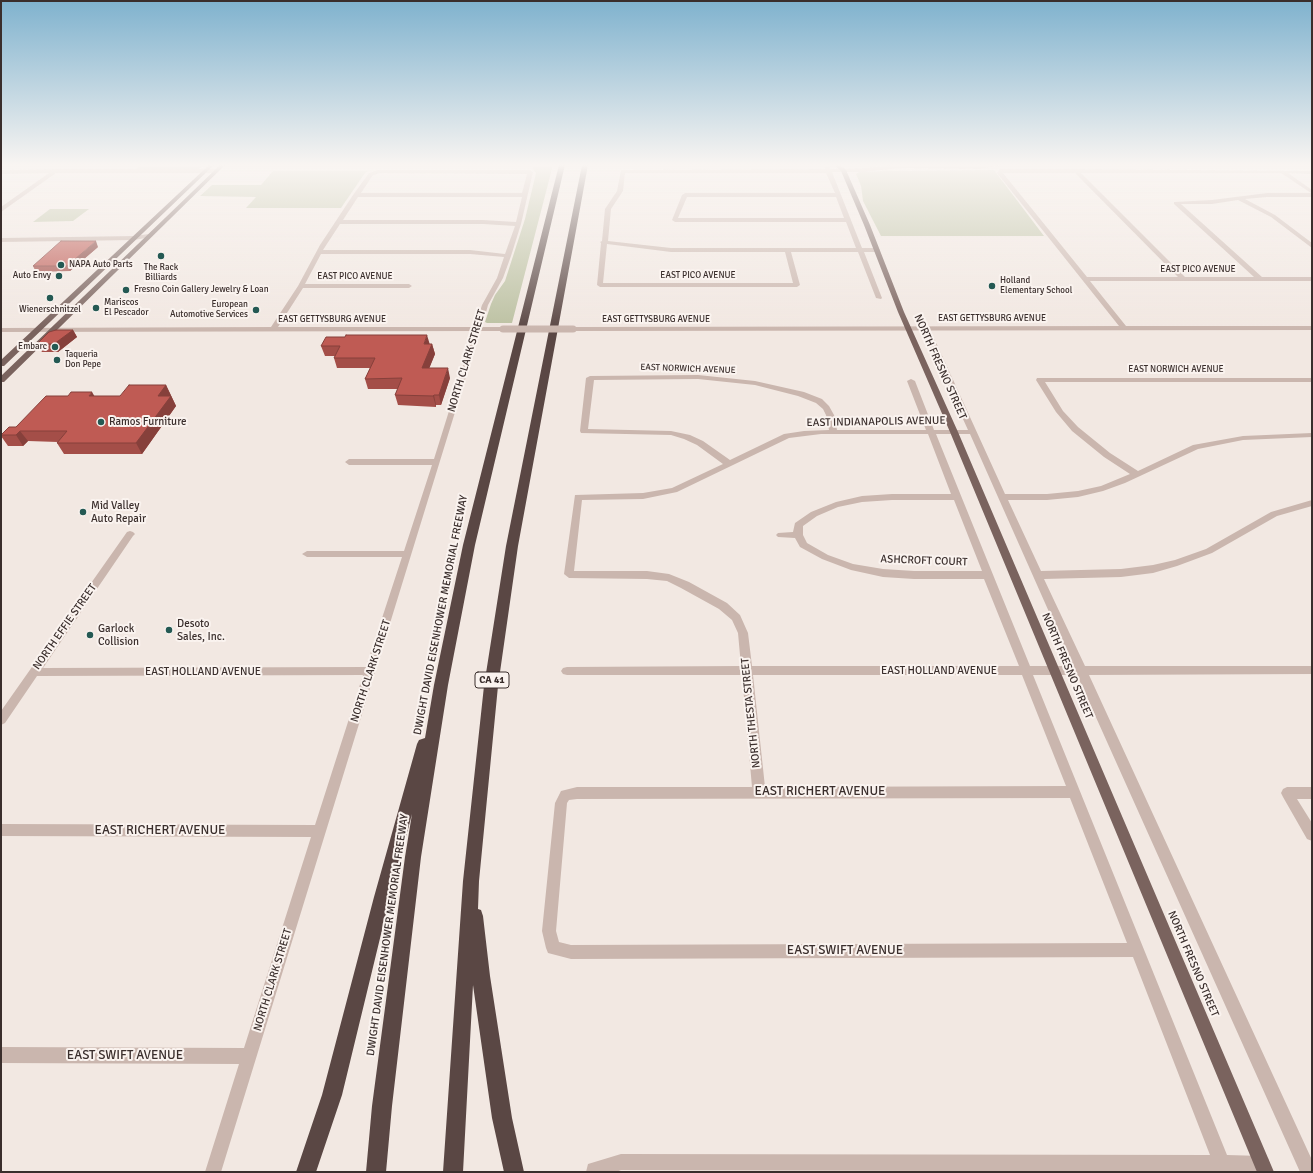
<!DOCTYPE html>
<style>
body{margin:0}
#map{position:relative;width:1313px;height:1173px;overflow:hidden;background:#f2e8e2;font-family:Signika,sans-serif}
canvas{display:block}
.frame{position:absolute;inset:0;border:2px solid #3a2e2c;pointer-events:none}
</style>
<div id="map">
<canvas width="1313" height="1173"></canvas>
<div class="frame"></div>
</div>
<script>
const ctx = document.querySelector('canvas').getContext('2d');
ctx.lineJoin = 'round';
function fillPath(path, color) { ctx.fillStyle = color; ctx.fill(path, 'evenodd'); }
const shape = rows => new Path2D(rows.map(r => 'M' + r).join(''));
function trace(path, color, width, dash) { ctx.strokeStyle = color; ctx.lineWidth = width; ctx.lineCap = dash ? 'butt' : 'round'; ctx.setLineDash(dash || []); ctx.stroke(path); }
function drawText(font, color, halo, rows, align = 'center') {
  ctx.font = font + ' Signika,sans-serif'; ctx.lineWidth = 4; ctx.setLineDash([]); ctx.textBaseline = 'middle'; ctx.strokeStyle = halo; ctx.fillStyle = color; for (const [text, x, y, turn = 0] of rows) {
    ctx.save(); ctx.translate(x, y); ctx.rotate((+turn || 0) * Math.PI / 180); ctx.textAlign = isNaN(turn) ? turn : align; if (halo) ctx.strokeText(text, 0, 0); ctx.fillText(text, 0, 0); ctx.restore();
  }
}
fillPath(shape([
 [140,165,206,165,199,169,136,169],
 [533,165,553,165,512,323,487,323,485,322,491,304,495,295,505,281,525,219,536,173,533,169],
 [994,170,1044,236,881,236,863,201,861,186,856,174,859,172,887,171],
 [273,171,369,171,365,173,341,208,246,208,256,197,200,196,212,185,261,185],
 [50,209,89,209,73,221,33,222]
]), '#bcc1a2');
fillPath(shape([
 [824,165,829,165,830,169,865,168,892,165,1000,165,981,169,900,168,865,172,832,172,862,248,877,248,880,250,877,252,864,252,882,298,881,299,876,298,858,252,791,252,800,285,797,287,600,287,597,285,601,243,600,242,602,241,605,209,617,191,621,170,825,169,824,165],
 [625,173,826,173,835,193,685,193,682,195,672,220,675,222,846,222,856,248,671,248,608,241,611,209,623,191,625,173],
 [687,197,836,197,844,218,678,218,687,197],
 [607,244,671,252,785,252,793,283,603,283,607,244],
 [56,169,217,169,220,171,217,173,56,173,1,212,1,207,49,173,1,174,1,170,56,169],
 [1076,169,1312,171,1312,173,1310,174,1288,173,1312,190,1312,197,1267,197,1245,199,1275,215,1312,243,1312,248,1271,217,1238,200,1212,204,1181,204,1262,277,1312,277,1312,281,1090,281,1126,326,1312,326,1312,330,573,331,570,329,573,327,1119,326,997,173,1000,169,1076,169],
 [1003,173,1075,173,1178,277,1087,277,1003,173],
 [1081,173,1281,173,1311,193,1267,193,1212,200,1174,202,1174,204,1254,277,1185,277,1081,173],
 [377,170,530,170,533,172,521,224,511,256,503,278,488,305,482,327,503,327,506,329,503,331,480,331,221,1172,205,1172,239,1064,1,1063,1,1047,244,1048,311,837,1,836,1,824,315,825,363,675,37,676,5,723,1,725,1,711,127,532,130,531,133,532,135,534,133,536,43,668,366,667,402,557,307,557,302,554,307,551,404,551,432,465,349,465,345,462,349,459,434,459,474,331,1,332,1,328,271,327,298,286,320,245,353,195,369,173,377,170],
 [380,173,527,174,522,193,361,193,373,175,380,173],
 [358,197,522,197,516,222,483,220,343,220,358,197],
 [340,224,483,224,515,226,505,254,470,250,323,250,340,224],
 [321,254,470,254,504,257,497,278,482,305,475,327,278,327,303,288,409,288,412,286,409,284,305,284,321,254],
 [149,234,152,236,151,237,134,240,1,242,1,238,134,236,149,234],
 [930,336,934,338,1005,494,1047,494,1078,491,1101,486,1130,474,1104,457,1072,431,1056,412,1036,380,1037,378,1312,378,1312,382,1045,382,1063,411,1078,427,1110,453,1138,471,1193,445,1243,436,1312,433,1312,437,1243,440,1198,449,1125,483,1103,491,1078,497,1047,500,1008,500,1041,571,1121,569,1153,565,1175,560,1206,549,1271,512,1312,500,1312,506,1277,516,1212,553,1177,566,1153,573,1121,577,1044,579,1085,666,1312,666,1312,674,1089,675,1312,1160,1312,1172,1300,1172,1077,675,1033,675,1227,1155,1262,1156,1268,1158,1270,1164,1268,1170,1263,1172,621,1170,616,1172,586,1172,588,1164,621,1154,1210,1155,1133,957,571,959,548,953,546,948,542,931,555,803,561,791,577,787,752,787,742,675,567,675,563,674,561,671,563,668,567,667,741,666,738,633,732,620,719,609,681,588,667,581,647,579,569,578,564,574,575,495,643,493,672,488,723,464,697,445,684,439,671,435,581,433,580,431,586,378,590,376,698,375,755,381,804,392,822,399,829,406,834,415,837,430,926,430,907,381,911,379,915,381,934,430,968,430,926,338,930,336],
 [698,379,755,385,798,396,816,403,823,409,826,415,829,430,804,431,784,434,730,460,703,441,690,435,671,431,588,429,594,380,698,379],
 [821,434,928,434,951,494,892,494,862,496,836,502,811,512,795,523,793,532,778,533,776,535,778,537,795,538,800,547,822,559,851,570,883,577,914,579,984,579,1019,666,752,666,748,633,740,615,727,603,689,582,669,574,647,571,574,571,582,500,643,499,677,492,789,438,821,434],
 [936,434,970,434,1073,666,1030,666,936,434],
 [892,500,954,500,982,571,914,571,883,569,853,564,828,555,807,543,803,535,803,526,817,516,838,507,862,502,892,500],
 [753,675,1022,675,1066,786,765,787,753,675],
 [1070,798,1127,943,571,945,559,942,556,931,567,803,569,800,577,799,1070,798],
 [1287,787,1312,787,1312,799,1297,799,1312,823,1312,841,1307,839,1283,797,1281,793,1283,789,1287,787]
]), '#cab6ae');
fillPath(shape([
 [209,165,214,165,4,366,1,366,1,360,209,165],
 [220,165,225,165,4,382,1,382,1,376,220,165],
 [834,165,840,165,846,170,870,225,904,312,958,432,1274,1172,1257,1172,950,432,898,312,864,225,841,171,834,165]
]), '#7a635e');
fillPath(shape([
 [559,165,565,165,475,545,448,685,421,857,392,1106,386,1172,366,1172,372,1106,405,857,412,814,390,897,342,1095,316,1172,296,1172,322,1095,374,897,417,744,419,740,425,738,434,685,463,545,559,165],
 [582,165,588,165,518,546,498,686,479,881,478,909,481,910,483,916,490,976,512,1118,524,1172,504,1172,492,1118,473,985,463,1172,443,1172,463,881,484,686,506,546,582,165]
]), '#5a4744');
trace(shape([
 [503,329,573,329]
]), '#cab6ae', 7);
fillPath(shape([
 [98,247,70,271,36,272,33,266],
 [73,330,77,337,58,352,42,352,37,344],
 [432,344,435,354,429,368,450,378,441,405,436,405,436,407,398,405,395,395,398,389,368,389,365,379,370,368,337,368,334,358,335,356,325,356,321,346],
 [166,385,176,406,142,454,64,454,57,443,58,442,28,441,23,446,8,446,1,436,1,435,16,427,94,396,120,396]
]), '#a44e48');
fillPath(shape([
 [96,241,98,247,70,271,67,266],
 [73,330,77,337,58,352,54,344],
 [427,335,430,345,424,344],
 [432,344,435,354,425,379,422,368],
 [448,368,450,378,441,405,439,395],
 [166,385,176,406,142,454,136,443,158,396],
 [92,392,98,402,89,396],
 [434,395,436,405,436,407,433,396],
 [20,431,28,441,23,446,16,435]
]), '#86403b');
const building = shape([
 [61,241,96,241,67,266,33,266,61,241],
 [56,330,73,330,54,344,37,344,49,332,56,330],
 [346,335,427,335,424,344,432,344,422,368,448,368,439,395,434,395,433,396,395,395,402,378,365,379,375,358,334,358,340,346,321,346,326,337,345,337,346,335],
 [129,385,166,385,158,396,171,396,136,443,57,443,67,431,20,431,16,435,1,435,9,427,16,427,46,396,68,396,71,392,92,392,89,396,120,396,129,385]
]);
fillPath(building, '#bf5b54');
trace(building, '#86403b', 1);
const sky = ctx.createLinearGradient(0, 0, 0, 330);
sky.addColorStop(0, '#7fb2ce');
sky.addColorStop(0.5, '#f9f5f2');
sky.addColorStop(1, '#f9f5f200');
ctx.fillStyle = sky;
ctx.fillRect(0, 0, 1313, 330);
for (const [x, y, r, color] of [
 [161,256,4,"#245953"],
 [61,265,4,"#245953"],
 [59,276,4,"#245953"],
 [992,286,4,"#245953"],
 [126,290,4,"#245953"],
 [50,298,4,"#245953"],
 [96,308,4,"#245953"],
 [256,310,4,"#245953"],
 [55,347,4,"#245953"],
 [57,360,4,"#245953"],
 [101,422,4,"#245953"],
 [83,512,4,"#245953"],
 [169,630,4,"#245953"],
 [90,635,4,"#245953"]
]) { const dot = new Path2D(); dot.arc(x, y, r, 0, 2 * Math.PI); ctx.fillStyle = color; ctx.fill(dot); trace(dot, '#faf3ef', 1.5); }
drawText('9px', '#3a2e2c', '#faf3ef', [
 ["NAPA Auto Parts",69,265],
 ["The Rack",161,268,"center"],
 ["Billiards",161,278,"center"],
 ["Auto Envy",51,276,"right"],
 ["Holland",1000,281],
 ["Elementary School",1000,291],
 ["Fresno Coin Gallery Jewelry & Loan",134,290],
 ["Mariscos",104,303],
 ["El Pescador",104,313],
 ["European",248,305,"right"],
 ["Automotive Services",248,315,"right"],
 ["Wienerschnitzel",50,310,"center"],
 ["Embarc",47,347,"right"],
 ["Taqueria",65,355],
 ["Don Pepe",65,365]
], 'left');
drawText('9px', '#3a2e2c', '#faf3ef', [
 ["EAST PICO AVENUE",1198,270],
 ["EAST PICO AVENUE",698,276],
 ["EAST PICO AVENUE",355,277],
 ["EAST GETTYSBURG AVENUE",992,319],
 ["EAST GETTYSBURG AVENUE",332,320],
 ["EAST GETTYSBURG AVENUE",656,320],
 ["EAST NORWICH AVENUE",688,369,2],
 ["EAST NORWICH AVENUE",1176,370]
]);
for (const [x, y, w] of [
 [492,680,34]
]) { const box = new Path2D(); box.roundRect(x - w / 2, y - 8, w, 16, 3); ctx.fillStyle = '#faf3ef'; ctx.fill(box); trace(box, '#3a2e2c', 1); }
drawText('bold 10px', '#3a2e2c', null, [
 ["CA 41",492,680]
]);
drawText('11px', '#3a2e2c', '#faf3ef', [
 ["NORTH CLARK STREET",467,361,-73],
 ["NORTH FRESNO STREET",940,367,66],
 ["EAST INDIANAPOLIS AVENUE",876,422,-1],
 ["ASHCROFT COURT",924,561,2],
 ["DWIGHT DAVID EISENHOWER MEMORIAL FREEWAY",441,615,-79],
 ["NORTH EFFIE STREET",65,627,-55],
 ["NORTH FRESNO STREET",1067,666,67],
 ["NORTH CLARK STREET",371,671,-72],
 ["EAST HOLLAND AVENUE",939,671],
 ["EAST HOLLAND AVENUE",203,672],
 ["NORTH THESTA STREET",751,713,-96],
 ["DWIGHT DAVID EISENHOWER MEMORIAL FREEWAY",388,935,-82],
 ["NORTH FRESNO STREET",1193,964,67],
 ["NORTH CLARK STREET",273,980,-73]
]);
drawText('11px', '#3a2e2c', '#faf3ef', [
 ["Ramos Furniture",109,422],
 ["Mid Valley",91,506],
 ["Auto Repair",91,519],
 ["Desoto",177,624],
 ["Sales, Inc.",177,637],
 ["Garlock",98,629],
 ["Collision",98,642]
], 'left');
drawText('13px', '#3a2e2c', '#faf3ef', [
 ["EAST RICHERT AVENUE",820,792],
 ["EAST RICHERT AVENUE",160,831],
 ["EAST SWIFT AVENUE",845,951],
 ["EAST SWIFT AVENUE",125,1056]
]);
</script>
